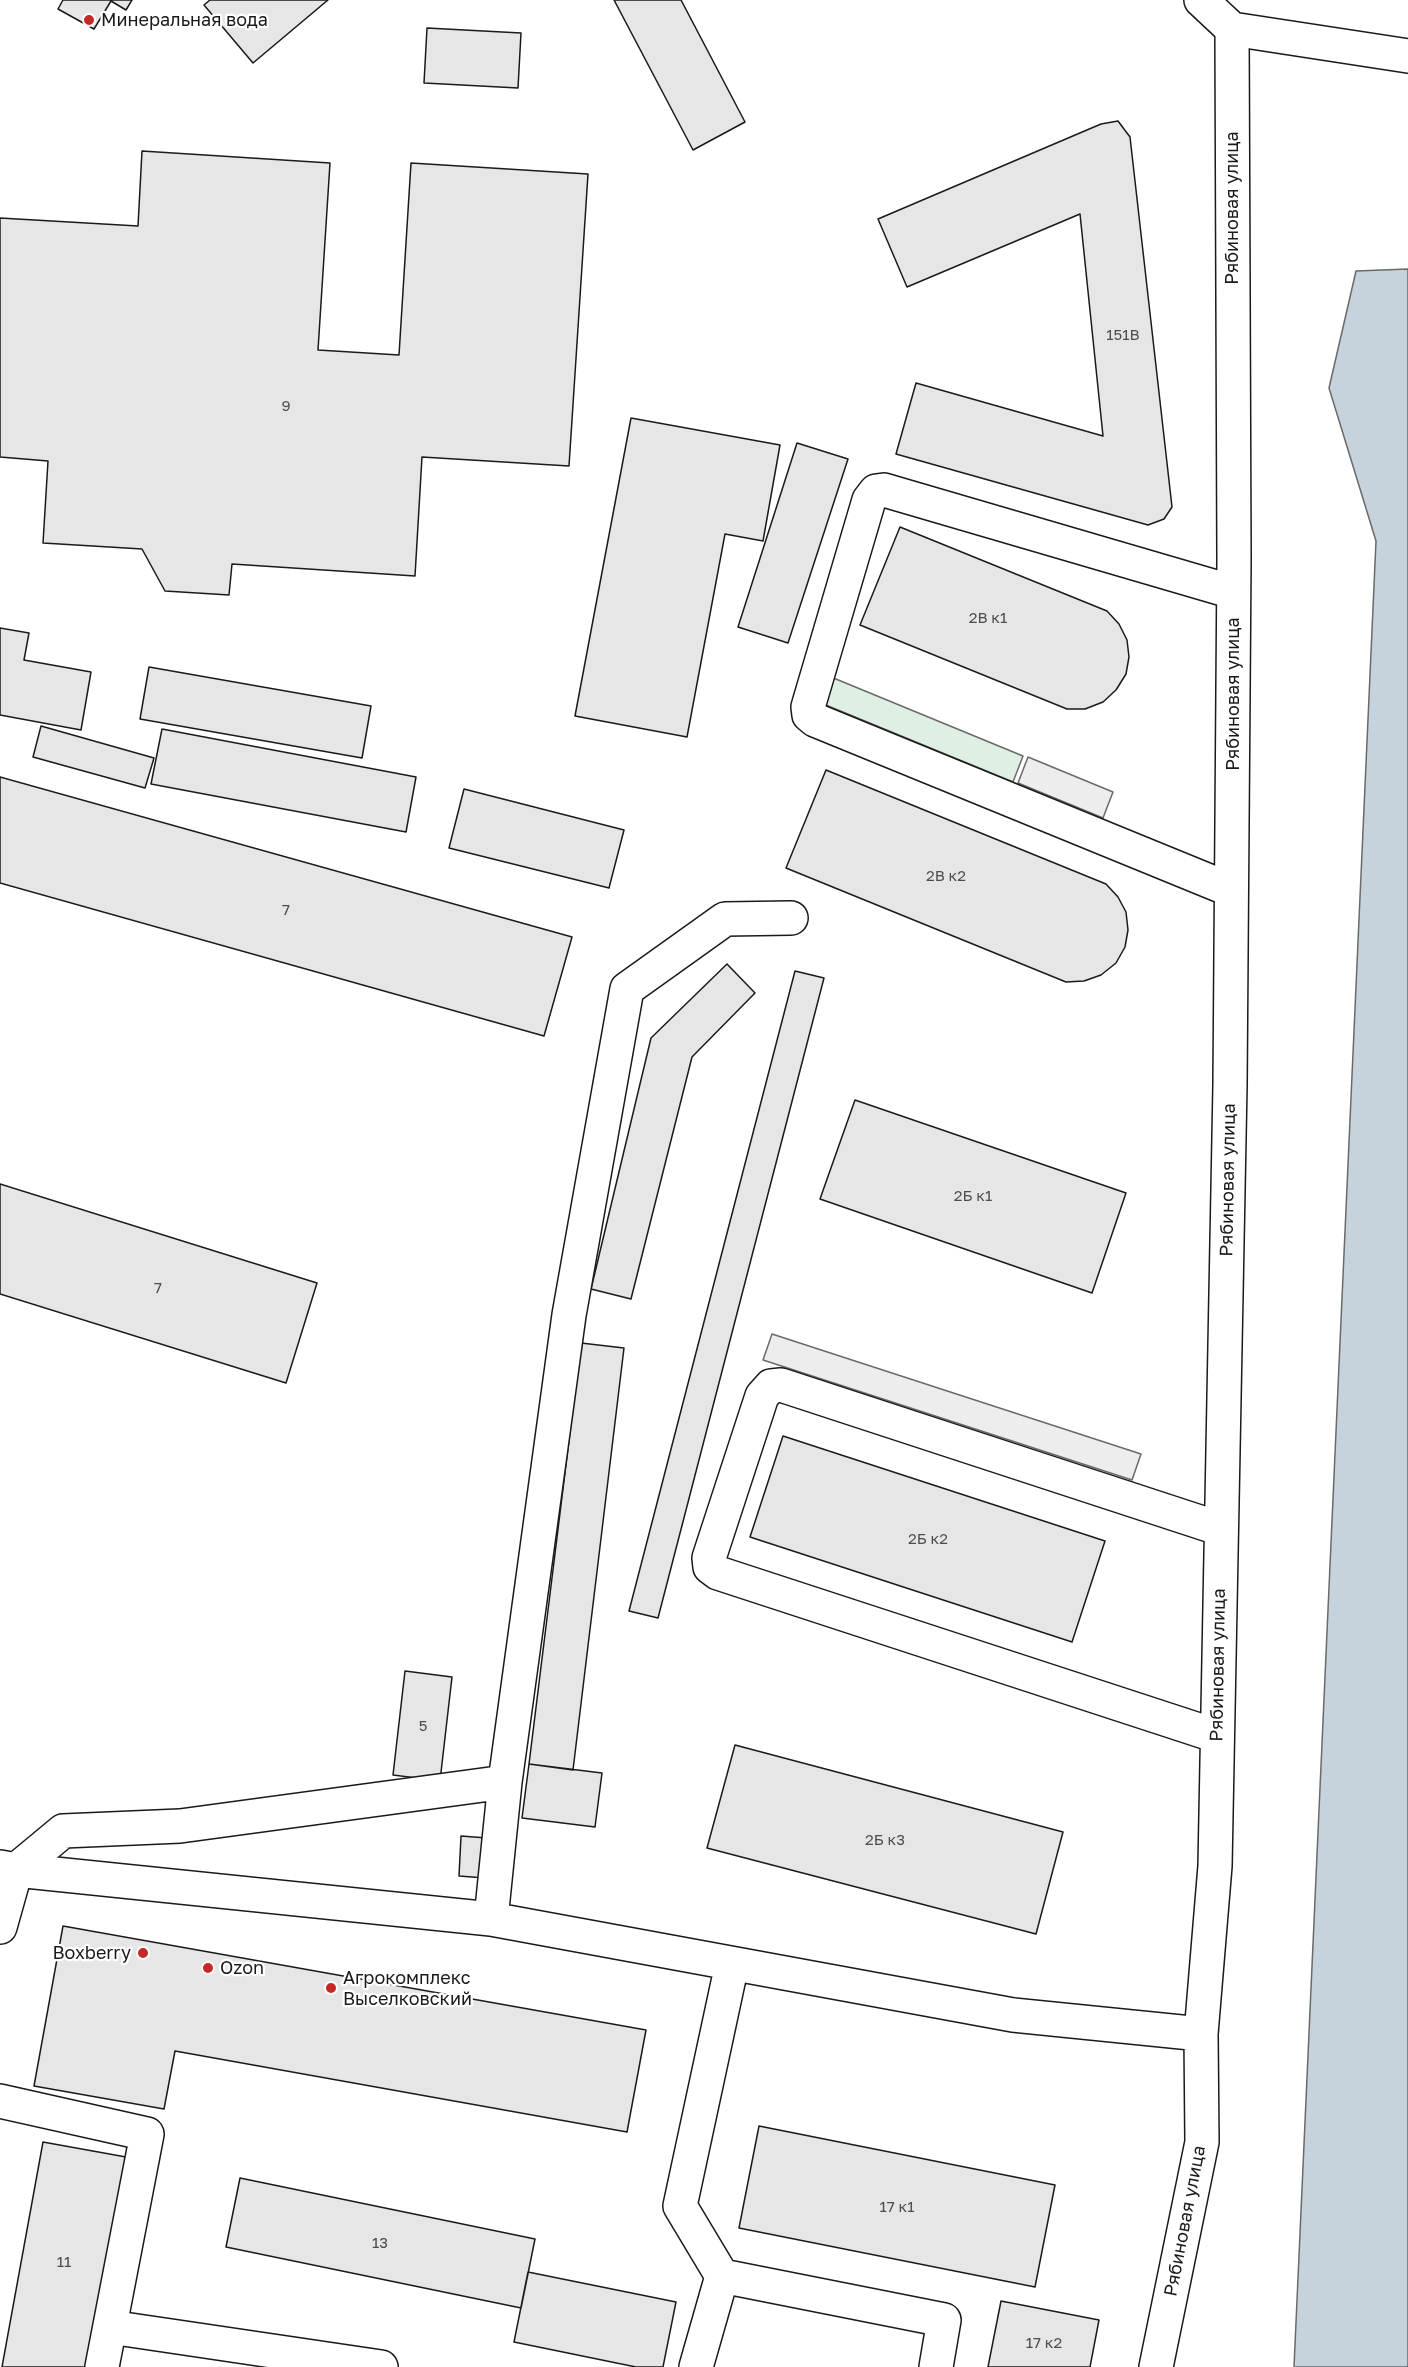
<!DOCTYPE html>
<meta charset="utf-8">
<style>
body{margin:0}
canvas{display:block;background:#fff}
</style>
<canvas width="1408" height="2367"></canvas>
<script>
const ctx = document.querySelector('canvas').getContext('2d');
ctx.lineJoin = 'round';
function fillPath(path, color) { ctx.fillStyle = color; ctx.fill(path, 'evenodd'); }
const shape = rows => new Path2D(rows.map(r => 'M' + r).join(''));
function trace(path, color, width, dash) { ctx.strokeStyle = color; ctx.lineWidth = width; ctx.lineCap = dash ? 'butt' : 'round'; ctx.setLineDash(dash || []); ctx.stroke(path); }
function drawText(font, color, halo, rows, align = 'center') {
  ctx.font = font + ' "Golos Text",sans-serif'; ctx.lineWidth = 4.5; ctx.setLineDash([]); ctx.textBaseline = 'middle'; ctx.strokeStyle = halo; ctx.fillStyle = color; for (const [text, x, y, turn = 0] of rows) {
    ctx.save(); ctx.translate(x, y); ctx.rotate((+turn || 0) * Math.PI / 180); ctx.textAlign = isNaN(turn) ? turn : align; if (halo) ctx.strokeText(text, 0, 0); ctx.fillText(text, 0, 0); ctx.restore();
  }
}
const green = shape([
 [831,677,1023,756,1013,782,821,703,831,677]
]);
fillPath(green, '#e0efe3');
trace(green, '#6a6a6a', 1.5);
const parking = shape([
 [1028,757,1113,792,1103,818,1018,783,1028,757],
 [772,1334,1141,1454,1132,1480,763,1360,772,1334]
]);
fillPath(parking, '#ededed');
trace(parking, '#6a6a6a', 1.5);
const water = shape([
 [1408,269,1408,2367,1294,2367,1376,541,1329,388,1356,271,1408,269]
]);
fillPath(water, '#c6d2dc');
trace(water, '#6a6a6a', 1.5);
const building = shape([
 [63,0,132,0,126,10,111,1,94,29,58,9,63,0],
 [210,0,328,0,253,63,204,5,210,0],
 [614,0,681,0,745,122,693,150,614,0],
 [427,28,521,33,518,88,424,83,427,28],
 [1118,121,1130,137,1172,507,1164,519,1148,525,896,454,916,383,1103,436,1080,214,907,287,878,219,1101,124,1118,121],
 [142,151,330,163,318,350,399,355,411,163,588,174,569,466,422,457,415,576,232,564,229,595,165,591,142,549,43,543,48,461,0,457,0,218,138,226,142,151],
 [631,418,780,445,763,541,725,534,687,737,575,716,631,418],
 [797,443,848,459,788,643,738,627,797,443],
 [900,527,1107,611,1119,624,1127,640,1129,657,1126,674,1116,690,1103,702,1085,709,1067,709,860,625,900,527],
 [0,628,29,633,24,660,91,672,81,730,0,715,0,628],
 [149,667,371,706,362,758,140,719,149,667],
 [41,726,154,758,145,788,33,757,41,726],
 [162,729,416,777,406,832,151,784,162,729],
 [826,770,1106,884,1118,897,1126,912,1128,930,1125,947,1116,963,1101,975,1084,981,1066,982,786,868,826,770],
 [0,777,572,937,544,1036,0,883,0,777],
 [464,789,624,830,609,888,449,848,464,789],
 [727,964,755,993,692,1057,631,1299,591,1289,651,1038,727,964],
 [795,971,824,978,658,1618,629,1611,795,971],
 [855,1100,1126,1193,1092,1293,820,1199,855,1100],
 [0,1184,317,1283,286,1383,0,1294,0,1184],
 [581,1343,624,1348,573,1770,529,1764,581,1343],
 [783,1436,1105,1541,1072,1642,750,1537,783,1436],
 [405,1671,452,1677,440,1781,393,1775,405,1671],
 [735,1745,1063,1832,1036,1934,707,1848,735,1745],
 [529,1764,602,1773,595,1827,522,1818,529,1764],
 [461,1836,487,1838,485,1878,459,1876,461,1836],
 [63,1926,646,2030,627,2132,175,2051,164,2109,34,2086,63,1926],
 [759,2126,1055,2185,1035,2287,739,2228,759,2126],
 [43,2142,126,2157,89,2367,2,2367,43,2142],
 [240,2178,535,2239,521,2308,226,2247,240,2178],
 [528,2272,676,2302,663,2367,636,2367,514,2342,528,2272],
 [1001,2301,1099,2320,1090,2367,988,2367,1001,2301]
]);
fillPath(building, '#e6e6e6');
trace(building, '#1a1a1a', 1.5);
const minor = shape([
 [1232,29,1408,56],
 [1231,890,815,720,809,715,808,707,869,500,876,491,884,490,1233,592],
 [791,918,725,919,627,989,569,1315,505,1782,491,1919,1013,2015,1201,2034],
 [1217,1736,718,1573,710,1567,709,1558,762,1396,771,1386,781,1385,1221,1529],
 [0,1867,16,1870,0,1927],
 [16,1870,63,1831,180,1826,505,1782],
 [16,1870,491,1919],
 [0,2101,147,2134,102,2367],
 [722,2276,944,2320,936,2367],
 [110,2327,381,2367],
 [696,2367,722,2276,680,2206,732,1964],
 [1156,2367,1202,2142,1201,2034,1215,1866,1230,1085,1234,559,1232,29,1201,0]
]);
trace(minor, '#1a1a1a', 36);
trace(minor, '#fff', 33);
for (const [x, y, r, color] of [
 [89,20,6,"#c62828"],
 [143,1953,6,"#c62828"],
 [208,1968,6,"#c62828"],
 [331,1988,6,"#c62828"]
]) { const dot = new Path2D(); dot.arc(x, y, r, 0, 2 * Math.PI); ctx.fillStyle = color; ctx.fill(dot); trace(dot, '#fff', 2); }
drawText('15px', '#4d4d4d', null, [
 ["151В",1123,335],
 ["9",286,406],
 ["2В к1",988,618],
 ["2В к2",946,876],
 ["7",286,910],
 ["2Б к1",973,1196],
 ["7",158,1288],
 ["2Б к2",928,1539],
 ["5",423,1726],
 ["2Б к3",885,1840],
 ["17 к1",897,2207],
 ["13",380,2243],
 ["11",64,2262],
 ["17 к2",1044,2343]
]);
drawText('18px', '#1a1a1a', '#fff', [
 ["Минеральная вода",101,20],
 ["Boxberry",131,1953,"right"],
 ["Ozon",220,1968],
 ["Агрокомплекс",343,1978],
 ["Выселковский",343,1999]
], 'left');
drawText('18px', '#1a1a1a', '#fff', [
 ["Рябиновая улица",1232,208,-90],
 ["Рябиновая улица",1233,694,-90],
 ["Рябиновая улица",1228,1180,-89],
 ["Рябиновая улица",1218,1665,-89],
 ["Рябиновая улица",1185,2221,-79]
]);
</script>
